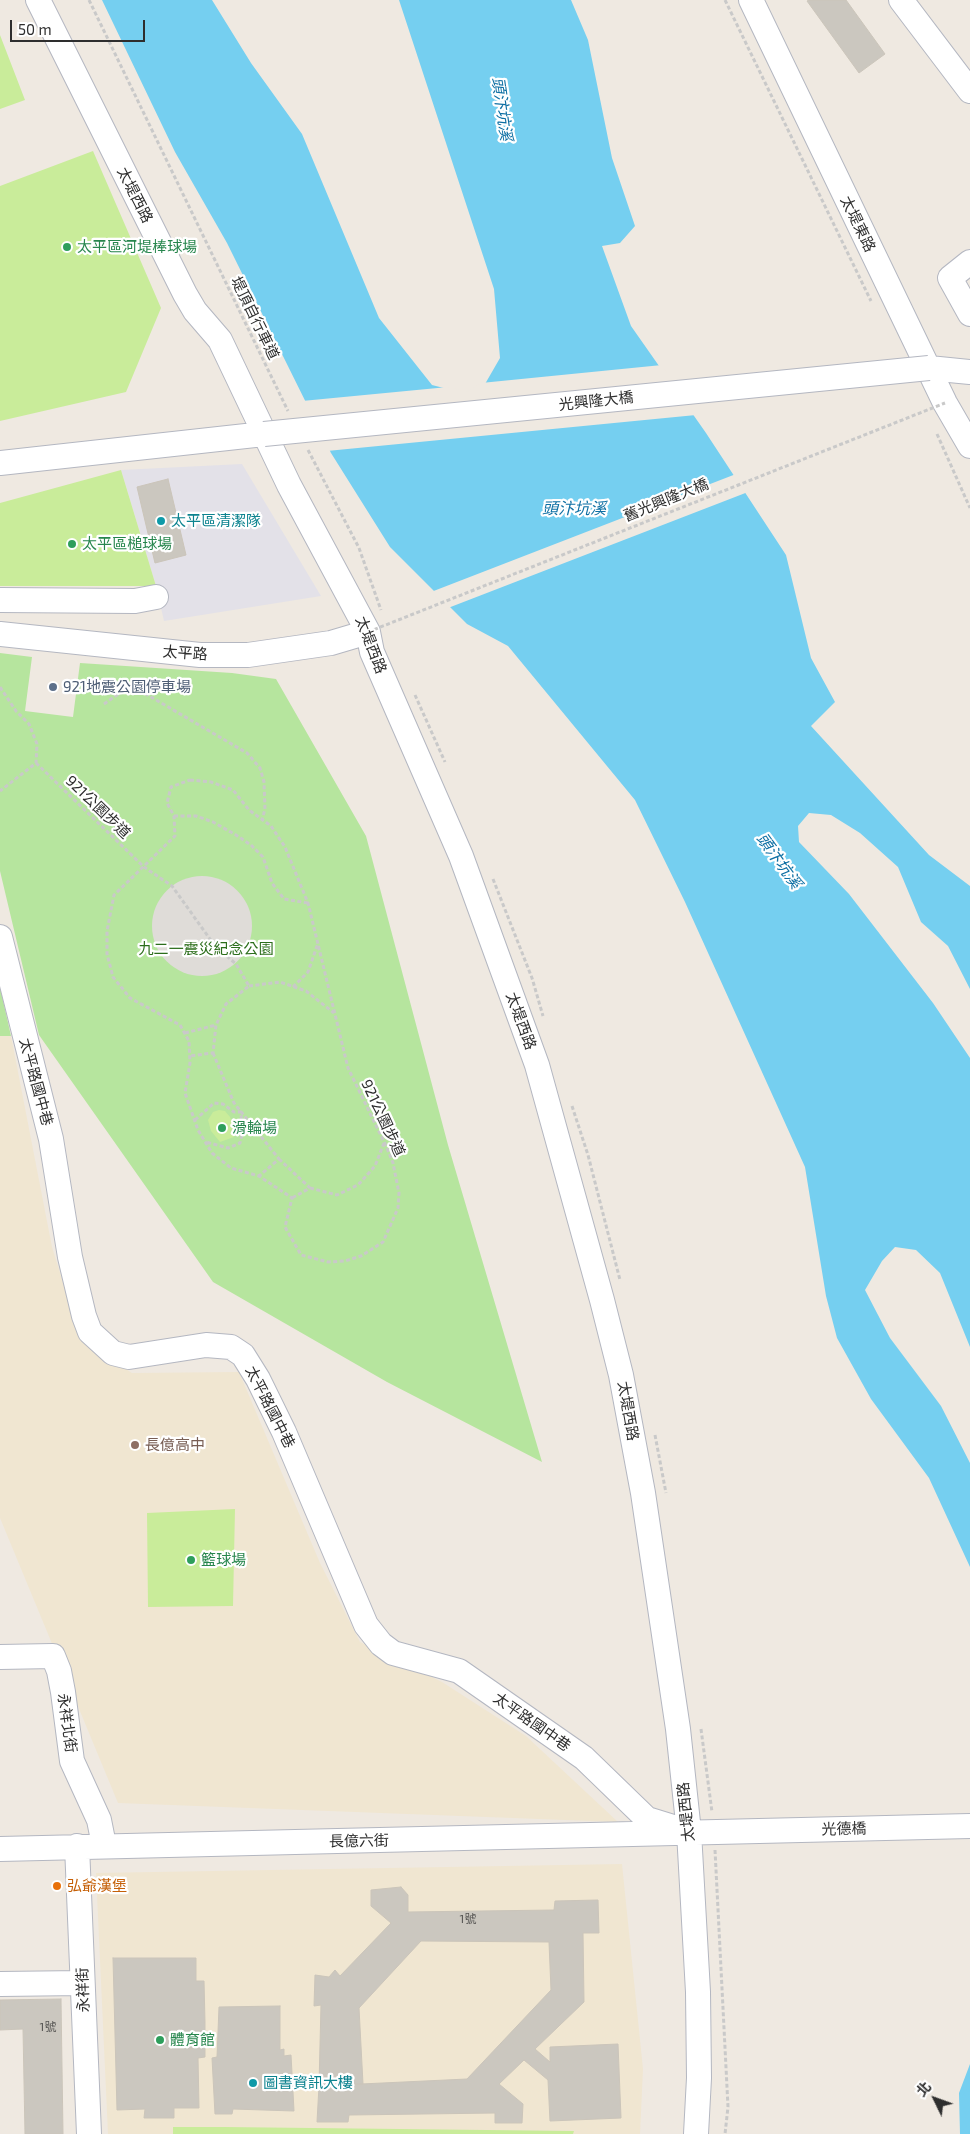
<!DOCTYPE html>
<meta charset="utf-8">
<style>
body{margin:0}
#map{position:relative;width:970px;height:2134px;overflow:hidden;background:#efe9e1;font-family:"Exo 2","Noto Sans TC",sans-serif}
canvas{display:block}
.north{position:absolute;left:910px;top:2074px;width:50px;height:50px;-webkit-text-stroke:4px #fff;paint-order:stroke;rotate:312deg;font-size:14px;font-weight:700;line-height:20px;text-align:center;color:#2e2e2e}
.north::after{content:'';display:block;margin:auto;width:18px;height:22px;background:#2e2e2e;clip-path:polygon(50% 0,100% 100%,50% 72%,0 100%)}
.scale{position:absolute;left:10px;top:20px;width:135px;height:22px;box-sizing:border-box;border:2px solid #2e2e2e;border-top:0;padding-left:6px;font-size:15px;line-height:18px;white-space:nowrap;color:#2e2e2e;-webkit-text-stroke:4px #fff;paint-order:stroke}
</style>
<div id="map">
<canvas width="970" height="2134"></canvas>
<div class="north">北</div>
<div class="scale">50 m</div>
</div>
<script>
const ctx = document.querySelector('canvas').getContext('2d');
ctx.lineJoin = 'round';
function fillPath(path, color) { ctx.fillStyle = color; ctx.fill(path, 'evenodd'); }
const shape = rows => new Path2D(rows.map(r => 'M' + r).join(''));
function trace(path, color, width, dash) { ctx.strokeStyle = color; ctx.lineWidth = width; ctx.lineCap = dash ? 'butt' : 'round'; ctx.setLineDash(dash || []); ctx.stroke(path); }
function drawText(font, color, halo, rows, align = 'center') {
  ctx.font = font + ' "Exo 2","Noto Sans TC",sans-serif'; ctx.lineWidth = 4.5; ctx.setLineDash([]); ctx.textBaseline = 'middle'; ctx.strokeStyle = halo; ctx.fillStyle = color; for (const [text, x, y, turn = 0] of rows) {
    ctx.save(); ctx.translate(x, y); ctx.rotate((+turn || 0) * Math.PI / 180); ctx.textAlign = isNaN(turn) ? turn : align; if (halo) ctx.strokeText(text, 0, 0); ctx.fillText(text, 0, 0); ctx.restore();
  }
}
fillPath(shape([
 [242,464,321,596,164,621,156,586,121,470]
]), '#e3e1e8');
fillPath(shape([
 [0,1036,11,1036,52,1247,81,1340,132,1373,239,1372,320,1563,360,1642,442,1682,526,1736,618,1822,118,1803,0,1518],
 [622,1864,643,2069,640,2134,108,2134,96,1873]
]), '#f0e6d1');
fillPath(shape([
 [0,653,32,657,25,711,73,717,80,663,232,673,276,679,366,836,448,1145,542,1462,387,1382,213,1282,39,1035,0,871],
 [0,987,11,1036,0,1036]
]), '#b6e59e');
fillPath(shape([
 [0,35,25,100,0,109],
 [93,151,161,308,126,392,0,421,0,186],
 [121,470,156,586,0,586,0,503],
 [219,1110,225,1111,230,1117,235,1131,234,1137,220,1142,211,1131,208,1120,213,1112],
 [235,1509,233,1606,148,1607,147,1513],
 [173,2127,225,2127,574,2131,573,2134,173,2134]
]), '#c9ec9a');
fillPath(shape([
 '152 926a50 50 0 1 1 100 0a50 50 0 1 1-100 0Z'
]), '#dfdcd8');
fillPath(shape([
 [102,0,212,0,251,63,302,134,379,318,432,385,467,394,485,384,500,358,494,289,399,0,571,0,588,40,612,158,635,226,620,243,602,246,631,326,706,433,786,555,811,658,835,702,811,726,929,855,970,886,970,989,948,946,921,922,898,867,860,833,831,815,809,813,798,826,799,842,849,894,933,1003,970,1058,970,1347,940,1273,916,1250,895,1247,882,1261,865,1290,890,1338,941,1406,970,1463,970,1567,929,1478,871,1399,837,1338,826,1296,805,1167,685,902,635,800,508,646,467,624,390,547,331,453,227,243,175,152],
 [970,2064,970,2134,960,2134,959,2093]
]), '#75cff0');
fillPath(shape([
 [662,365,696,415,327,451,302,401,448,387,467,392,481,383],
 [736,474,748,492,448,608,431,592]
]), '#efe9e1');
const building = shape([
 [809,0,846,0,885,54,859,73,807,1,809,0],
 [168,479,186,555,155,563,137,487,168,479],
 [401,1887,408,1895,408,1912,554,1910,555,1901,598,1900,599,1933,583,1933,584,2002,535,2049,550,2062,550,2047,618,2044,621,2118,550,2121,548,2080,524,2060,499,2084,523,2104,522,2123,495,2123,495,2113,349,2115,348,2122,317,2122,319,2086,467,2079,551,1990,549,1942,421,1941,359,2008,363,2084,319,2086,321,2005,314,2006,315,1975,329,1977,335,1970,340,1976,391,1923,371,1906,371,1890,401,1887],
 [113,1958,196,1958,196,1981,204,1981,205,2023,205,2057,198,2058,199,2108,174,2108,174,2118,144,2118,145,2109,117,2110,113,1958],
 [61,1999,63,2134,25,2134,23,2029,0,2030,0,2000,61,1999],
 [280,2006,280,2050,284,2049,284,2056,291,2055,294,2111,233,2109,232,2114,215,2114,212,2058,217,2057,219,2007,280,2006]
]);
fillPath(building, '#cbc7bf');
trace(building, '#cbc5ba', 1);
const minor = shape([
 [38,0,185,294,195,311,220,340,289,485,368,632,372,652,461,856,537,1065,602,1300,621,1375,643,1493,678,1729,689,1832,698,1992,699,2078,696,2134],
 [751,0,945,403,970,446],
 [901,0,970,91],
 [970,262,950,278,970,314],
 [929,368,970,372],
 [0,463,264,434],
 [0,600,135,601,156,597],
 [0,634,200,655,248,655,331,643,368,632],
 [0,937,51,1139,70,1257,84,1316,90,1332,113,1353,129,1357,206,1345,231,1347,243,1355,258,1379,284,1432,366,1625,381,1644,393,1653,459,1671,584,1758,647,1819,689,1832],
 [0,1657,53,1656,59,1671,63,1692,72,1761,99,1820,104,1845],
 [77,1846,89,2134],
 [0,1849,970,1826],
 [0,1984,82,1983]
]);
trace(minor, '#b4b7c1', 26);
trace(shape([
 [89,0,288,411],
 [725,0,871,301],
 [937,434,970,508],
 [308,450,359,548,381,610],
 [0,687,16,711,29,724,37,744,36,763,0,791],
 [415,695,445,762],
 [104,704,120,693,139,690,247,753,260,768,264,782,265,809,262,820],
 [36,763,144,867,172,886,215,946,236,964,249,986,226,1004,216,1025],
 [190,780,211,782,233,790,249,810,271,826,285,847,308,903,348,1068,387,1148,393,1163,399,1193,398,1208,383,1242,361,1256,345,1261,328,1262,301,1255,285,1227,292,1198,259,1176,231,1168,212,1153,198,1130,185,1093,190,1063,189,1041,180,1025,130,998,113,977,107,954,107,931,114,895,175,836,174,816,167,803,171,787,190,780],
 [174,816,196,816,213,822,236,835,251,845,263,857,272,883,284,899,308,903],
 [493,879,532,978,543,1016],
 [249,986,280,982,306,991,334,1013],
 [293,987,308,972,318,943],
 [185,1033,216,1025,213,1053,189,1056],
 [213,1053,234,1103,279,1159,259,1176],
 [572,1106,588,1155,620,1280],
 [195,1120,214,1103,223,1104,234,1112,241,1112,242,1134,240,1143,228,1148,206,1142],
 [279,1159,310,1188,292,1198],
 [310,1188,337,1195,358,1185,375,1166,384,1143],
 [655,1435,666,1493],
 [701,1729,712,1812],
 [715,1850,728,2107,725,2134]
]), '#c9c9c9', 3, [4, 2.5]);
trace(minor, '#fff', 24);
const minorBridge = shape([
 [264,434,929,368]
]);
trace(minorBridge, '#b4b7c1', 26, []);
trace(shape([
 [368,632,945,403]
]), '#c9c9c9', 3, [4, 2.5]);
trace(minorBridge, '#fff', 24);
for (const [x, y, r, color] of [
 [67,247,5,"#2e9e5b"],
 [161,521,5,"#0f9aa8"],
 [72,544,5,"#2e9e5b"],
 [53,687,5,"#5c6f8a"],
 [222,1128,5,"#2e9e5b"],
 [135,1445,5,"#8d6e63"],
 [191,1560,5,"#2e9e5b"],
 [57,1886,5,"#e8710a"],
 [160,2040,5,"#2e9e5b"],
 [253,2083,5,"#0f9aa8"]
]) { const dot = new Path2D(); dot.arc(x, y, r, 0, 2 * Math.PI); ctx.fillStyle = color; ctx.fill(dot); trace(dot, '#fff', 2); }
drawText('12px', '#555452', null, [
 ["1號",468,1919],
 ["1號",48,2027]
]);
drawText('15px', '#2e2e2e', '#fff', [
 ["太堤西路",135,195,63],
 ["太堤東路",858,224,64],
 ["堤頂自行車道",255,318,64],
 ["光興隆大橋",596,401,-6],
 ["舊光興隆大橋",666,500,-22],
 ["太堤西路",371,645,69],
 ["太平路",185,653,4],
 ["921公園步道",98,807,44],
 ["太堤西路",521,1021,70],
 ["太平路國中巷",36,1082,75],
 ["921公園步道",383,1118,65],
 ["太平路國中巷",270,1407,63],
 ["太堤西路",628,1411,80],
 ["太平路國中巷",532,1722,35],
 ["永祥北街",67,1723,82],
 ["太堤西路",686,1812,-96],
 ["光德橋",844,1829,-1],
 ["長億六街",359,1841,-1],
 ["永祥街",83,1990,-92]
]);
drawText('15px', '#27864d', '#fff', [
 ["太平區河堤棒球場",77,247],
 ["太平區槌球場",82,544],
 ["滑輪場",232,1128],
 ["籃球場",201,1560],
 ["體育館",170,2040]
], 'left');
drawText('15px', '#0d838f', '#fff', [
 ["太平區清潔隊",171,521],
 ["圖書資訊大樓",263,2083]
], 'left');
drawText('15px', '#4e5e75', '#fff', [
 ["921地震公園停車場",63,687]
], 'left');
drawText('15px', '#2c6e1b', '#fff', [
 ["九二一震災紀念公園",206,949]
]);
drawText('15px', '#785e54', '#fff', [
 ["長億高中",145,1445]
], 'left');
drawText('15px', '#c56008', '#fff', [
 ["弘爺漢堡",67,1886]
], 'left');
drawText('italic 16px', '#0d6fa3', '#fff', [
 ["頭汴坑溪",502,109,82],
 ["頭汴坑溪",574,509],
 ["頭汴坑溪",779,861,54]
]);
</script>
